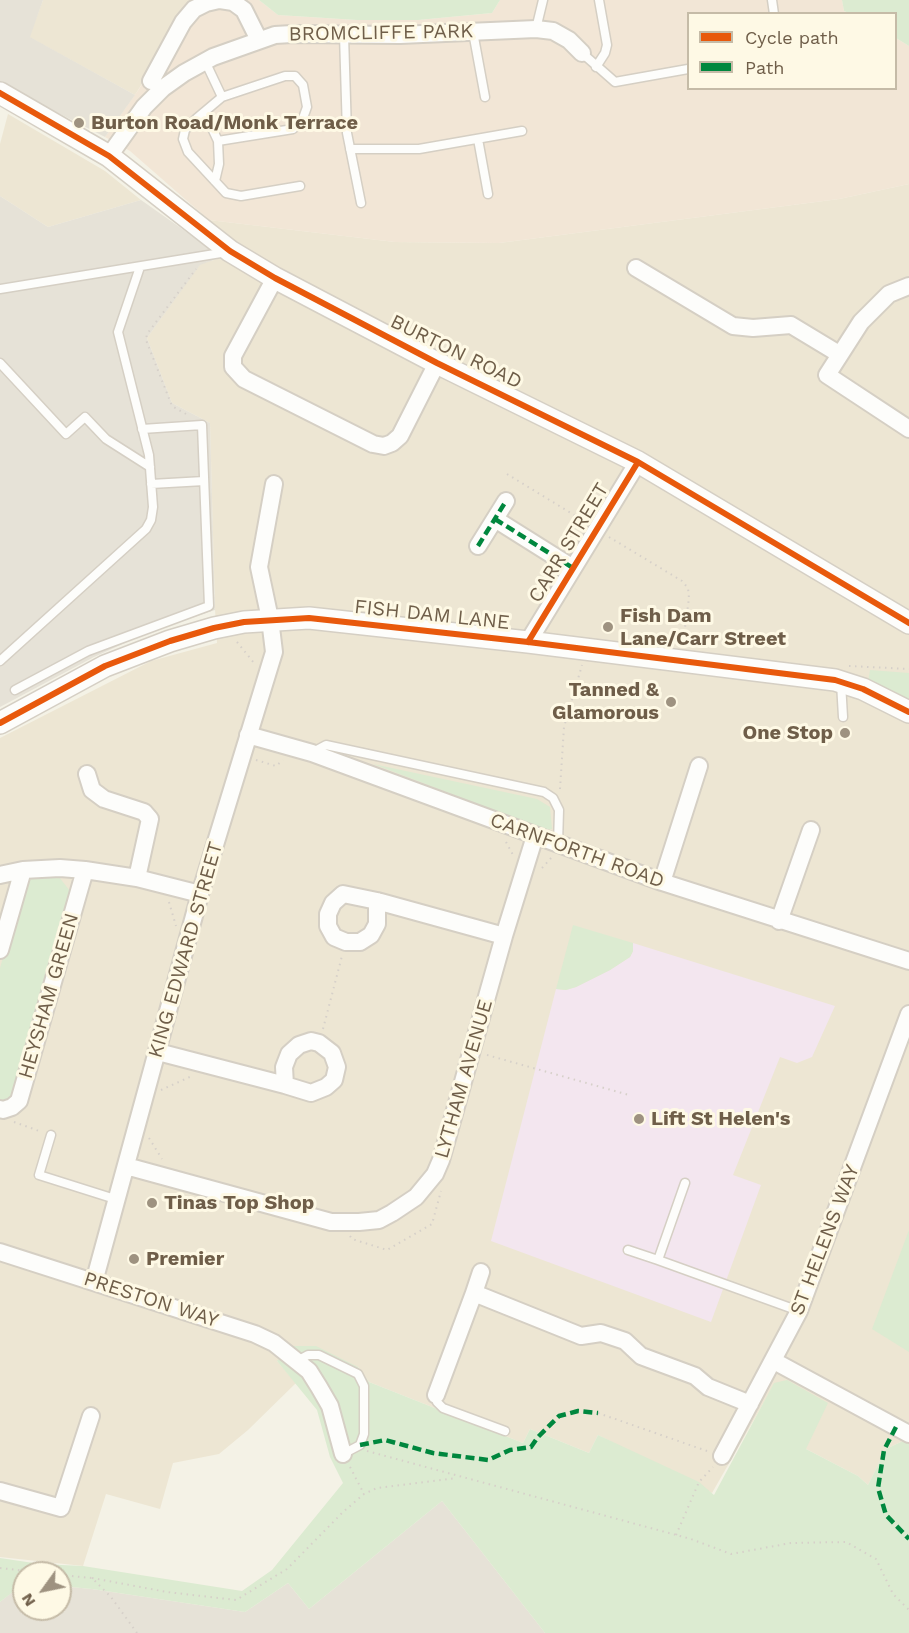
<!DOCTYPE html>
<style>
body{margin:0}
#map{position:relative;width:909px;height:1633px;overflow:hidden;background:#f4f2e6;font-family:"Work Sans",sans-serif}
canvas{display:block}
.legend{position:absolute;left:687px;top:12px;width:210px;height:78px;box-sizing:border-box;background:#fef9e5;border:2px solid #c5bba7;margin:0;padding:8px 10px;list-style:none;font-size:18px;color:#6f5e49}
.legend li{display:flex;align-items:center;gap:12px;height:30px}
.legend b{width:30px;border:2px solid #c5bba7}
.north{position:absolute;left:12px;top:1561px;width:60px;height:60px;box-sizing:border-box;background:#fef9e5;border:2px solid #c5bba7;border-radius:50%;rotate:237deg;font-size:16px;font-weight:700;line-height:24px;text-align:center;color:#6f5e49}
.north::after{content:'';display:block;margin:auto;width:21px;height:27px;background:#9e9280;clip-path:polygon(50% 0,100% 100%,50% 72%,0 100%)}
</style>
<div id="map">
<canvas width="909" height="1633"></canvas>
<ul class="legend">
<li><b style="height:8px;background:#e8590c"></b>Cycle path</li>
<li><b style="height:8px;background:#00873e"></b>Path</li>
</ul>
<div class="north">N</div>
</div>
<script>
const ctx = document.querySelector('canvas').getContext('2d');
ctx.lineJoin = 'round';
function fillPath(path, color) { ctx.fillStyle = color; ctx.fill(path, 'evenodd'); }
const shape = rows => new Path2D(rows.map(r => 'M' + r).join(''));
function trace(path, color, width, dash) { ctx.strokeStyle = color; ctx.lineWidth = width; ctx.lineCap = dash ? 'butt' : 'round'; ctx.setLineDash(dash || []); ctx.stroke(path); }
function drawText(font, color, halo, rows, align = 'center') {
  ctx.font = font + ' "Work Sans",sans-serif'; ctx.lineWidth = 6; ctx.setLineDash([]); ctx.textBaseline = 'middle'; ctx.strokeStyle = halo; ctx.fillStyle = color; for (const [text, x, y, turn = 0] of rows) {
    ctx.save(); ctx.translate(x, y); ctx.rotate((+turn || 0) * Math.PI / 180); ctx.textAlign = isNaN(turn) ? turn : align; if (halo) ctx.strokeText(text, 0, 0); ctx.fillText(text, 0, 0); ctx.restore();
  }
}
fillPath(shape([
 [43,0,193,0,135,95,29,37],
 [8,114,105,171,141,200,48,227,0,196,0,144],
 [909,184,909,1444,903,1441,886,1449,868,1485,858,1476,806,1449,775,1383,712,1493,598,1435,589,1453,530,1429,523,1443,369,1382,358,1367,277,1361,296,1383,248,1430,219,1454,173,1463,160,1509,106,1494,83,1566,0,1557,0,738,151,661,217,643,215,609,210,423,172,403,147,338,200,264,248,250,213,225,209,220,395,242,499,243,839,199]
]), '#ede6d3');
fillPath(shape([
 [193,0,259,0,278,15,357,20,418,20,492,13,500,0,842,0,844,11,849,13,688,14,688,88,896,88,896,38,909,46,909,184,839,199,499,243,395,242,209,220,130,151,105,137,139,89]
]), '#f2e6d6');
fillPath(shape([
 [0,0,43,0,30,37,135,95,105,137,0,83],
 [0,196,48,227,141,200,222,257,200,265,147,338,172,403,210,423,215,610,147,633,94,657,0,707],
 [442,1501,545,1633,0,1633,0,1602,23,1583,24,1609,60,1609,60,1586,92,1589,245,1612,288,1583,309,1609]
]), '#e6e2d7');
fillPath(shape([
 [633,943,835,1006,812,1057,797,1063,780,1057,733,1175,761,1185,711,1322,491,1241,556,989,566,990,576,987,610,970,630,957,633,951]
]), '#f3e6ef');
fillPath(shape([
 [259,0,500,0,492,13,418,20,357,20,278,15],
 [842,0,909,0,909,46,896,38,896,14,849,13,844,11],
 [870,670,909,673,909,703,868,682],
 [373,764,537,799,550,807,552,829,546,830],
 [41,876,59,877,70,891,72,901,12,1097,7,1101,0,1101,0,968,20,898,26,884,32,878],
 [573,925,633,943,633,951,630,957,610,970,576,987,566,990,556,989],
 [909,1230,909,1352,872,1329],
 [291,1346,316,1346,358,1367,369,1382,523,1443,530,1429,589,1453,598,1435,699,1482,714,1495,774,1383,787,1380,828,1403,806,1449,858,1476,868,1485,886,1449,903,1441,909,1444,909,1633,545,1633,442,1501,309,1609,288,1583,245,1612,92,1589,60,1586,60,1573,24,1573,24,1583,0,1602,0,1558,40,1564,83,1566,242,1591,272,1570,343,1483,330,1457,317,1410,277,1361]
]), '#dcebd1');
const service = shape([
 [772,0,774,14],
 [536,29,543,0],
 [473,32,485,97],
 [344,35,347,133,361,203],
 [582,53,615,82,688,69],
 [205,61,222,97,197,118,185,130,183,139,188,152,226,193,241,196,300,186],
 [596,67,605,53,607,45,599,0],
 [202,114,210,124,218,141],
 [478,139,488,194],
 [350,149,419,149,522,131],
 [215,181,219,164,218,141,293,129,302,121,307,107,303,85,295,76,285,76,222,97],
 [0,289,227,252],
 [0,363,66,434,85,417,106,439,150,467],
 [151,484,204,481],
 [0,661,146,529,151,520,153,507,149,455,118,332,140,267],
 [841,683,843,717],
 [15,690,88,651,209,606,202,425,142,429],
 [313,752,326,745,544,792,553,798,559,810,558,844],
 [51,1135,39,1175,115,1199],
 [685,1183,658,1260,799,1311],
 [628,1250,658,1260],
 [297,1361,308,1355,319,1355,358,1374,364,1386,364,1434,360,1445,343,1454],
 [436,1395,437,1402,443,1408,505,1431]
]);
const minor = shape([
 [220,0,233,2,244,10,259,40],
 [151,81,183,22,194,9,206,3,219,0],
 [109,156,144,107,163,88,184,73,213,57,275,35,292,34,400,35,536,29,553,31,569,40,582,53],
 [636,268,733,326,753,328,791,325,839,354],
 [275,278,233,356,233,367,244,379,373,444,384,446,392,443,400,436,437,363],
 [909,286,889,294,861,322,827,375,909,429],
 [495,519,573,568],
 [478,546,506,501],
 [528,642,638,462],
 [248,735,312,753,662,882,909,961],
 [87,774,92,790,104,799,144,812,150,819,137,878],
 [0,875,23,870,60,868,85,870,137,878,200,894],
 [662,882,699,766],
 [377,901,377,924,371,935,360,942,346,942,334,937,328,926,328,914,333,903,343,894,377,901,504,936],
 [779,921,811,830],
 [0,950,23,870],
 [158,1052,285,1085,311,1093,326,1087,334,1080,337,1067,332,1053,319,1043,311,1041,299,1045,289,1054,284,1067,285,1085],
 [0,1109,3,1110,12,1107,19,1101,85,870],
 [126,1166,331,1222,359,1222,379,1220,392,1213,416,1197,435,1174,441,1160,504,936,535,836],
 [0,1252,255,1334,274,1343,309,1371,319,1387,330,1406,343,1454],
 [94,1282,200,894,274,652,270,619,259,567,274,484],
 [474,1293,481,1272],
 [774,1361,909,1434],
 [436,1395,474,1293,581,1336,601,1333,625,1341,641,1356,695,1376,708,1387,750,1404],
 [722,1456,799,1311,909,1014],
 [0,1491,61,1508,91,1416]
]);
const tertiary = shape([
 [0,93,109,156,230,251,275,278,437,363,638,462,909,623],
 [0,723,105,666,170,641,214,628,244,622,309,618,528,642,835,680,863,689,909,712]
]);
trace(service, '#d5cfc4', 11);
trace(minor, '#d5cfc4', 20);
trace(tertiary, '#d5cfc4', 24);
trace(shape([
 [186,414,172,406,146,340,147,334,196,269],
 [507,474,584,521],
 [609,537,682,581,688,588,689,598,683,643],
 [237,642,254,663],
 [849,666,909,669],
 [256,760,276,766,283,760],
 [560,789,564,727,582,665],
 [506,842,513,855],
 [542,868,552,857],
 [169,902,176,926],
 [323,1029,342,956],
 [487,1055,629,1095],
 [161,1090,192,1076],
 [14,1122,42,1132],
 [149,1138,162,1159],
 [350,1236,352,1239,387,1250,432,1224,441,1191],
 [598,1413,707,1451],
 [367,1451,691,1539,731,1554,791,1543,846,1542,876,1559,893,1594,909,1610],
 [350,1467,364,1494],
 [676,1535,699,1482,713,1467],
 [0,1568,45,1573],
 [60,1575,92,1578,111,1597,137,1633],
 [92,1578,167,1592,236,1600,287,1569,343,1512,364,1494,377,1488,457,1478]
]), '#d6d0c9', 2, [1.5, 4.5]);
trace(service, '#fdfdfb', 8);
trace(minor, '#fdfdfb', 16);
trace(tertiary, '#fdfdfb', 21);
trace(shape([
 [495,519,573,568],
 [478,546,506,501],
 [896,1427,884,1450,878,1488,886,1515,909,1539],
 [360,1445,385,1440,433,1453,488,1460,510,1450,531,1447,538,1437,559,1416,578,1411,598,1413]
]), '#00873e', 4.5, [9, 4.5]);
trace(shape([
 [0,93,109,156,230,251,275,278,437,363,638,462,909,623],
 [528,642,638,462],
 [0,723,105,666,170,641,214,628,244,622,309,618,528,642,835,680,863,689,909,712]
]), '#e8590c', 6);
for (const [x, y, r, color] of [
 [79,123,6,"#9e9280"],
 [608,627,6,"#9e9280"],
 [671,702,6,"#9e9280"],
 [845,733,6,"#9e9280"],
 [639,1119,6,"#9e9280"],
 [152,1203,6,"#9e9280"],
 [134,1259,6,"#9e9280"]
]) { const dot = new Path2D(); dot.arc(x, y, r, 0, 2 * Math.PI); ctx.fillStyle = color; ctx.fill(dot); trace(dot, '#fef9e5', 2); }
drawText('20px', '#6f5e49', '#fef9e5', [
 ["BROMCLIFFE PARK",381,33,-1],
 ["BURTON ROAD",456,352,26],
 ["CARR STREET",569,543,-59],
 ["FISH DAM LANE",432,615,6],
 ["CARNFORTH ROAD",577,851,20],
 ["KING EDWARD STREET",186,950,-74],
 ["HEYSHAM GREEN",49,996,-74],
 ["LYTHAM AVENUE",464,1079,-74],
 ["ST HELENS WAY",825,1240,-69],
 ["PRESTON WAY",151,1300,18]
]);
drawText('bold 20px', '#6f5e49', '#fef9e5', [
 ["Burton Road/Monk Terrace",91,123],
 ["Fish Dam",620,616],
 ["Lane/Carr Street",620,639],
 ["Tanned &",659,690,"right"],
 ["Glamorous",659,713,"right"],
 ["One Stop",833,733,"right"],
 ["Lift St Helen's",651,1119],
 ["Tinas Top Shop",164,1203],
 ["Premier",146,1259]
], 'left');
</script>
